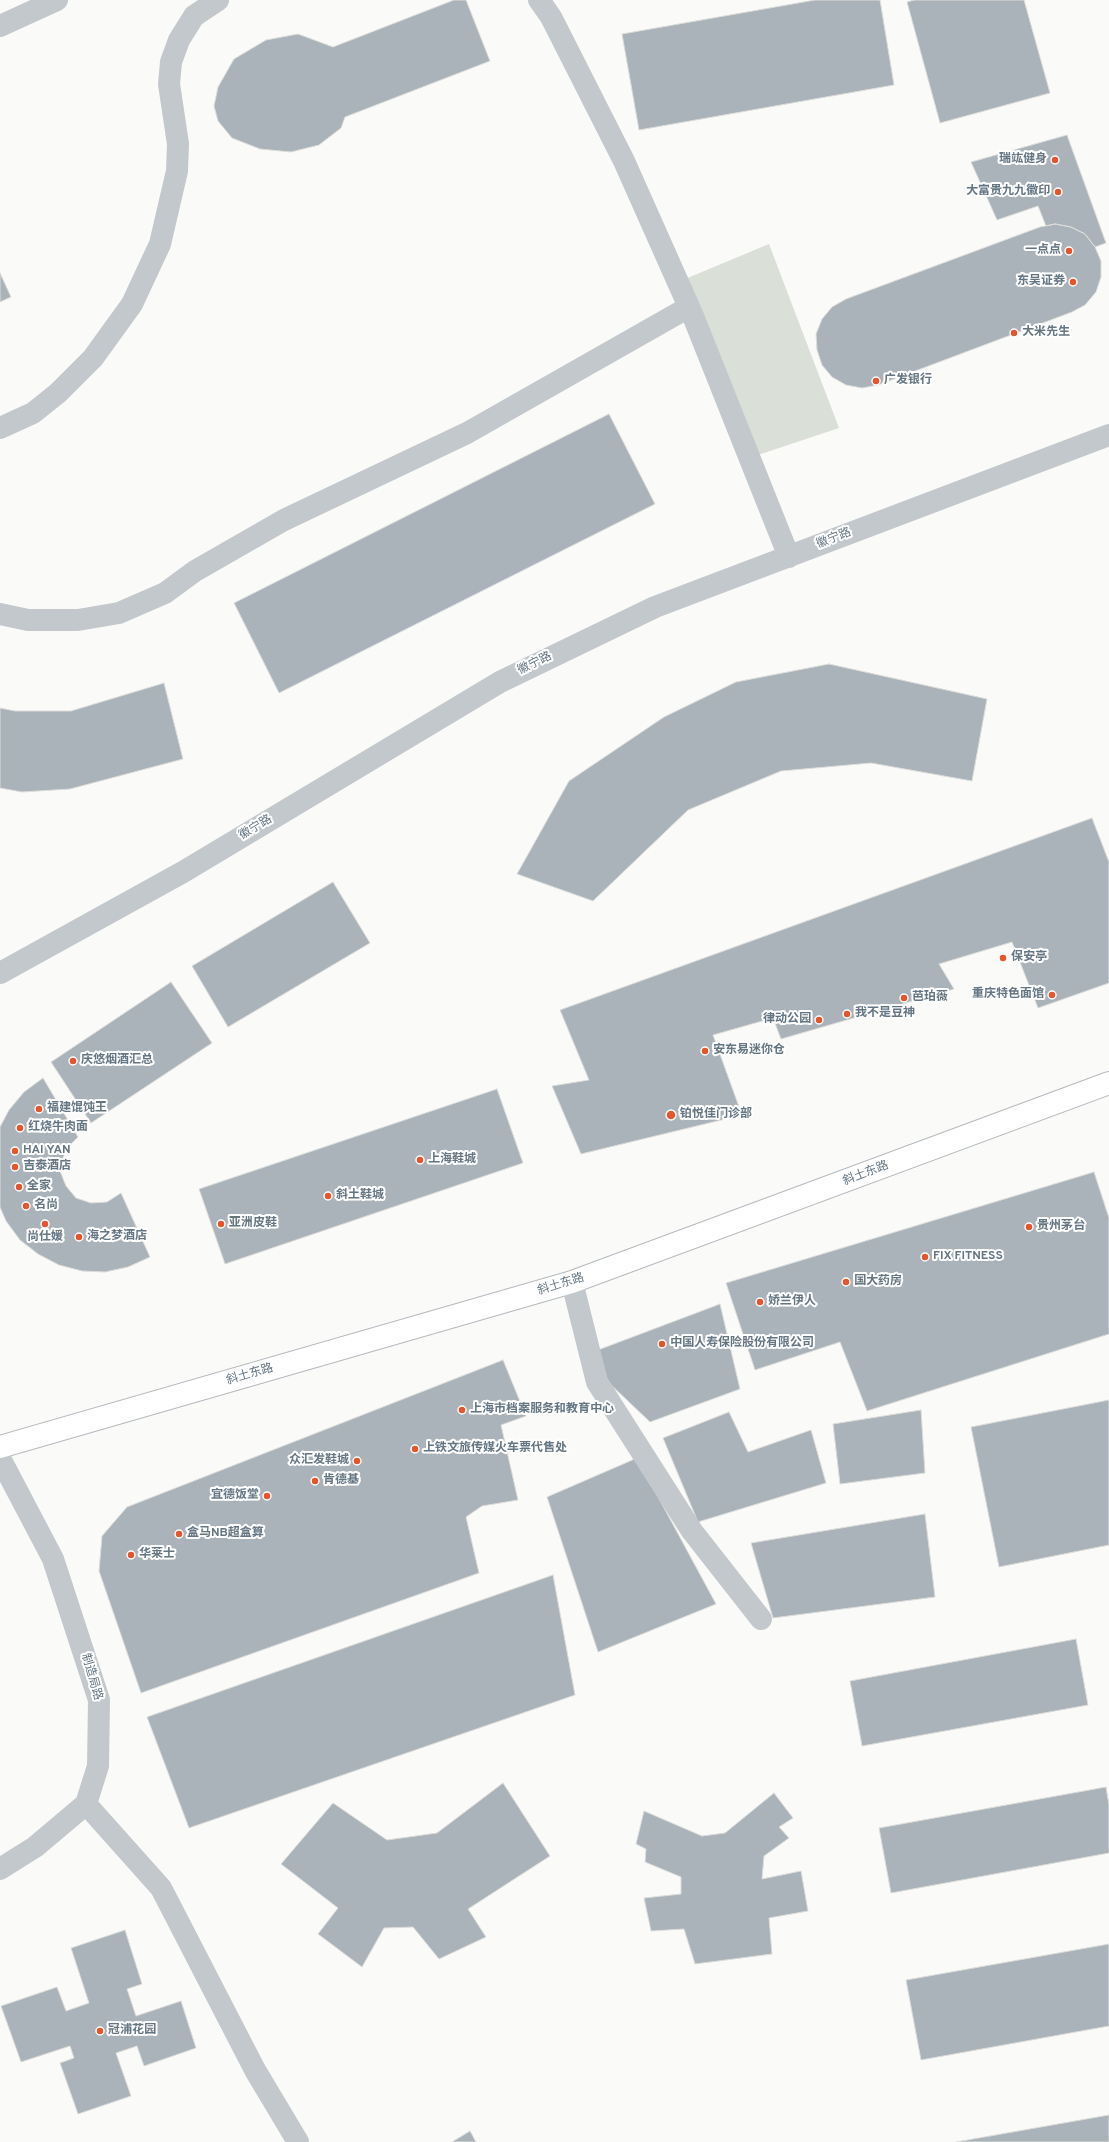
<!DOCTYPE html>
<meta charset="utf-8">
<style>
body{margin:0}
canvas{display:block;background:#fafaf8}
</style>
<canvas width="1109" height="2142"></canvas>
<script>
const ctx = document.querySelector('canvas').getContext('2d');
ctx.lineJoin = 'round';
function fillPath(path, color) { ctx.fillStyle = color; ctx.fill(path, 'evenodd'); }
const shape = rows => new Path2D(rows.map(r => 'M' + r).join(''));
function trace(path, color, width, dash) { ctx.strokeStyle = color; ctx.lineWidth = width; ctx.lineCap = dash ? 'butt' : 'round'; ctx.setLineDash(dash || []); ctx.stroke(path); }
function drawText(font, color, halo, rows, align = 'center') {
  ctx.font = font + ' Overpass,"Noto Sans SC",sans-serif'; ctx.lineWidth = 4; ctx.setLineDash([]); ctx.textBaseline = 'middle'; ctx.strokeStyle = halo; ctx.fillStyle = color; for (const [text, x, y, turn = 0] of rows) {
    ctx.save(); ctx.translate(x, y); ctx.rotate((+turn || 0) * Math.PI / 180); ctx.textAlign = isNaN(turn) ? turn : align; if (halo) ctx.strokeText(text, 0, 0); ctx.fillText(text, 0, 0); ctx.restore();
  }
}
fillPath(shape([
 [769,244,839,428,749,458,678,282]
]), '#dadfd7');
const building = shape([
 [454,0,466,0,490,61,345,117,341,128,319,145,291,152,260,149,232,138,218,121,214,106,218,87,234,59,266,40,298,34,333,47,454,0],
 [815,0,880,0,894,85,639,130,622,34,815,0],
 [914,0,1024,0,1050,93,940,123,907,2,914,0],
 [1067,135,1106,243,1095,247,1085,234,1071,227,1055,224,1046,226,1038,206,997,220,971,162,1067,135],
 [1055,224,1071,227,1085,234,1095,247,1101,261,1101,277,1096,292,1085,305,1072,312,878,385,862,388,846,385,832,377,822,365,817,350,816,334,822,319,832,307,846,299,1040,227,1055,224],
 [0,273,11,297,0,302,0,273],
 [609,414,655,504,279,693,234,603,609,414],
 [829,664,987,699,972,781,871,763,781,771,688,810,593,901,517,874,569,781,664,717,736,682,829,664],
 [164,683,183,759,70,789,22,792,0,788,0,708,15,711,71,711,164,683],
 [1092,818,1109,862,1109,983,1038,1008,1012,942,939,964,954,989,781,1039,773,1018,713,1035,742,1115,581,1154,552,1086,589,1080,560,1010,1092,818],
 [333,882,370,943,228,1027,192,966,333,882],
 [171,982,212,1043,91,1123,51,1062,171,982],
 [43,1078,78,1137,67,1148,61,1163,60,1171,66,1186,76,1198,91,1203,107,1202,121,1193,150,1257,128,1267,105,1272,82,1271,59,1265,38,1254,20,1240,6,1221,0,1207,0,1127,9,1110,24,1092,43,1078],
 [497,1089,523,1163,225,1264,199,1189,497,1089],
 [1094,1172,1109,1218,1109,1334,867,1411,840,1342,755,1370,726,1283,1094,1172],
 [720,1304,740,1389,650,1422,608,1382,598,1350,720,1304],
 [503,1360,526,1416,501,1425,518,1500,482,1506,466,1517,479,1573,141,1693,99,1571,102,1536,127,1507,503,1360],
 [1109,1400,1109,1545,999,1567,971,1427,1109,1400],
 [921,1410,925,1473,840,1484,833,1424,921,1410],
 [729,1412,748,1452,811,1430,826,1483,698,1522,663,1438,729,1412],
 [637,1458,716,1604,598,1652,547,1497,637,1458],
 [925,1514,935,1597,773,1618,751,1543,925,1514],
 [553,1575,575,1695,189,1828,147,1717,553,1575],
 [1076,1639,1088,1705,862,1746,850,1681,1076,1639],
 [503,1783,550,1856,468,1909,486,1937,439,1959,413,1927,384,1928,362,1967,318,1934,338,1908,281,1864,333,1803,387,1840,437,1833,503,1783],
 [1106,1787,1109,1805,1109,1853,891,1893,879,1828,1106,1787],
 [774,1793,793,1818,779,1827,789,1838,764,1856,762,1879,801,1871,808,1911,769,1918,772,1954,695,1964,684,1929,651,1931,644,1898,681,1894,681,1877,645,1862,646,1849,636,1844,644,1811,702,1836,725,1833,774,1793],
 [125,1930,142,1984,127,1989,136,2016,181,2001,196,2048,144,2066,137,2046,116,2053,131,2096,78,2114,60,2063,74,2058,70,2046,21,2062,1,2006,57,1987,66,2011,89,2003,71,1948,125,1930],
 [1109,1944,1109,2026,921,2060,906,1980,1109,1944],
 [1109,2115,1109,2142,956,2142,1109,2115],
 [470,2131,476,2142,452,2142,470,2131]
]);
fillPath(building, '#aab3b9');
trace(building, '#dcdcda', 1);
const major = shape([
 [0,1447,572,1282,1109,1083]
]);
trace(major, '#b5babe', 24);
trace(shape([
 [539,0,551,17,624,161,693,316,789,557],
 [0,26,57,0],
 [0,428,33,413,58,393,93,358,132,304,160,244,177,171,178,144,169,84,171,62,179,40,194,16,218,0],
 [0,614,28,620,78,620,119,613,165,593,195,571,284,520,467,433,689,307],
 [0,973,183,872,500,682,655,607,1109,435],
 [572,1282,597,1382,692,1531,761,1619],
 [0,1458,53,1559,99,1700,98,1766,86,1804,35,1847,0,1869],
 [86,1804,161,1888,255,2070,298,2142]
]), '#c3c8cc', 22);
trace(major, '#fff', 22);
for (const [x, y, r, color] of [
 [1055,160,4,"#e4572e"],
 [1058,192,4,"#e4572e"],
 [1069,251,4,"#e4572e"],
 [1073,282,4,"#e4572e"],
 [1014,333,4,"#e4572e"],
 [876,381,4,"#e4572e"],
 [1003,958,4,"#e4572e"],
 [1052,995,4,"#e4572e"],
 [904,998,4,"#e4572e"],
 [847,1014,4,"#e4572e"],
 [819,1020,4,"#e4572e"],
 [705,1051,4,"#e4572e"],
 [73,1061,4,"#e4572e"],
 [39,1109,4,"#e4572e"],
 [671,1115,5,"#e4572e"],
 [20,1128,4,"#e4572e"],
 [15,1151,4,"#e4572e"],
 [420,1160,4,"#e4572e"],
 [15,1167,4,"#e4572e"],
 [19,1187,4,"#e4572e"],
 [328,1196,4,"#e4572e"],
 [26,1206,4,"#e4572e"],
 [45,1224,4,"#e4572e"],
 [221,1224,4,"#e4572e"],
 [1029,1227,4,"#e4572e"],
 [79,1237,4,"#e4572e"],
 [925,1257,4,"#e4572e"],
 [846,1282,4,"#e4572e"],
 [760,1302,4,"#e4572e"],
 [662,1344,4,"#e4572e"],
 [462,1410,4,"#e4572e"],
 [415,1449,4,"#e4572e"],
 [357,1461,4,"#e4572e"],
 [315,1481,4,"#e4572e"],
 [267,1496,4,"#e4572e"],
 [179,1534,4,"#e4572e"],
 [131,1555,4,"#e4572e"],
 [100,2031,4,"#e4572e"]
]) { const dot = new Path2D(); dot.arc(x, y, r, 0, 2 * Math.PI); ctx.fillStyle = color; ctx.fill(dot); trace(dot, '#fff', 1.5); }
drawText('bold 12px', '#657683', '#fff', [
 ["瑞竑健身",1047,160,"right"],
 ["大富贵九九徽印",1050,192,"right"],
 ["一点点",1061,251,"right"],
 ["东吴证券",1065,282,"right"],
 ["大米先生",1022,333],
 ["广发银行",884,381],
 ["保安亭",1011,958],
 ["重庆特色面馆",1044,995,"right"],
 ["芭珀薇",912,998],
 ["我不是豆神",855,1014],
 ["律动公园",811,1020,"right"],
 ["安东易迷你仓",713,1051],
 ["庆悠烟酒汇总",81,1061],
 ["福建馄饨王",47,1109],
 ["铂悦佳门诊部",680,1115],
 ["红烧牛肉面",28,1128],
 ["HAI YAN",23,1151],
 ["上海鞋城",428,1160],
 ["吉泰酒店",23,1167],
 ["全家",27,1187],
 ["斜土鞋城",336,1196],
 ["名尚",34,1206],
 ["亚洲皮鞋",229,1224],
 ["贵州茅台",1037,1227],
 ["海之梦酒店",87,1237],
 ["尚仕媛",45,1238,"center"],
 ["FIX FITNESS",933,1257],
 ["国大药房",854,1282],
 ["娇兰伊人",768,1302],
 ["中国人寿保险股份有限公司",670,1344],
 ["上海市档案服务和教育中心",470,1410],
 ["上铁文旅传媒火车票代售处",423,1449],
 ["众汇发鞋城",349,1461,"right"],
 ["肯德基",323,1481],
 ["宜德饭堂",259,1496,"right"],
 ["盒马NB超盒算",187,1534],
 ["华莱士",139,1555],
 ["冠浦花园",108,2031]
], 'left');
drawText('12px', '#657683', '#fff', [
 ["徽宁路",834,539,-21],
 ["徽宁路",535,664,-26],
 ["徽宁路",256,828,-31],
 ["斜土东路",866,1174,-21],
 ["斜土东路",561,1285,-17],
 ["斜土东路",250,1375,-16],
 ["制造局路",91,1677,74]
]);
</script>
